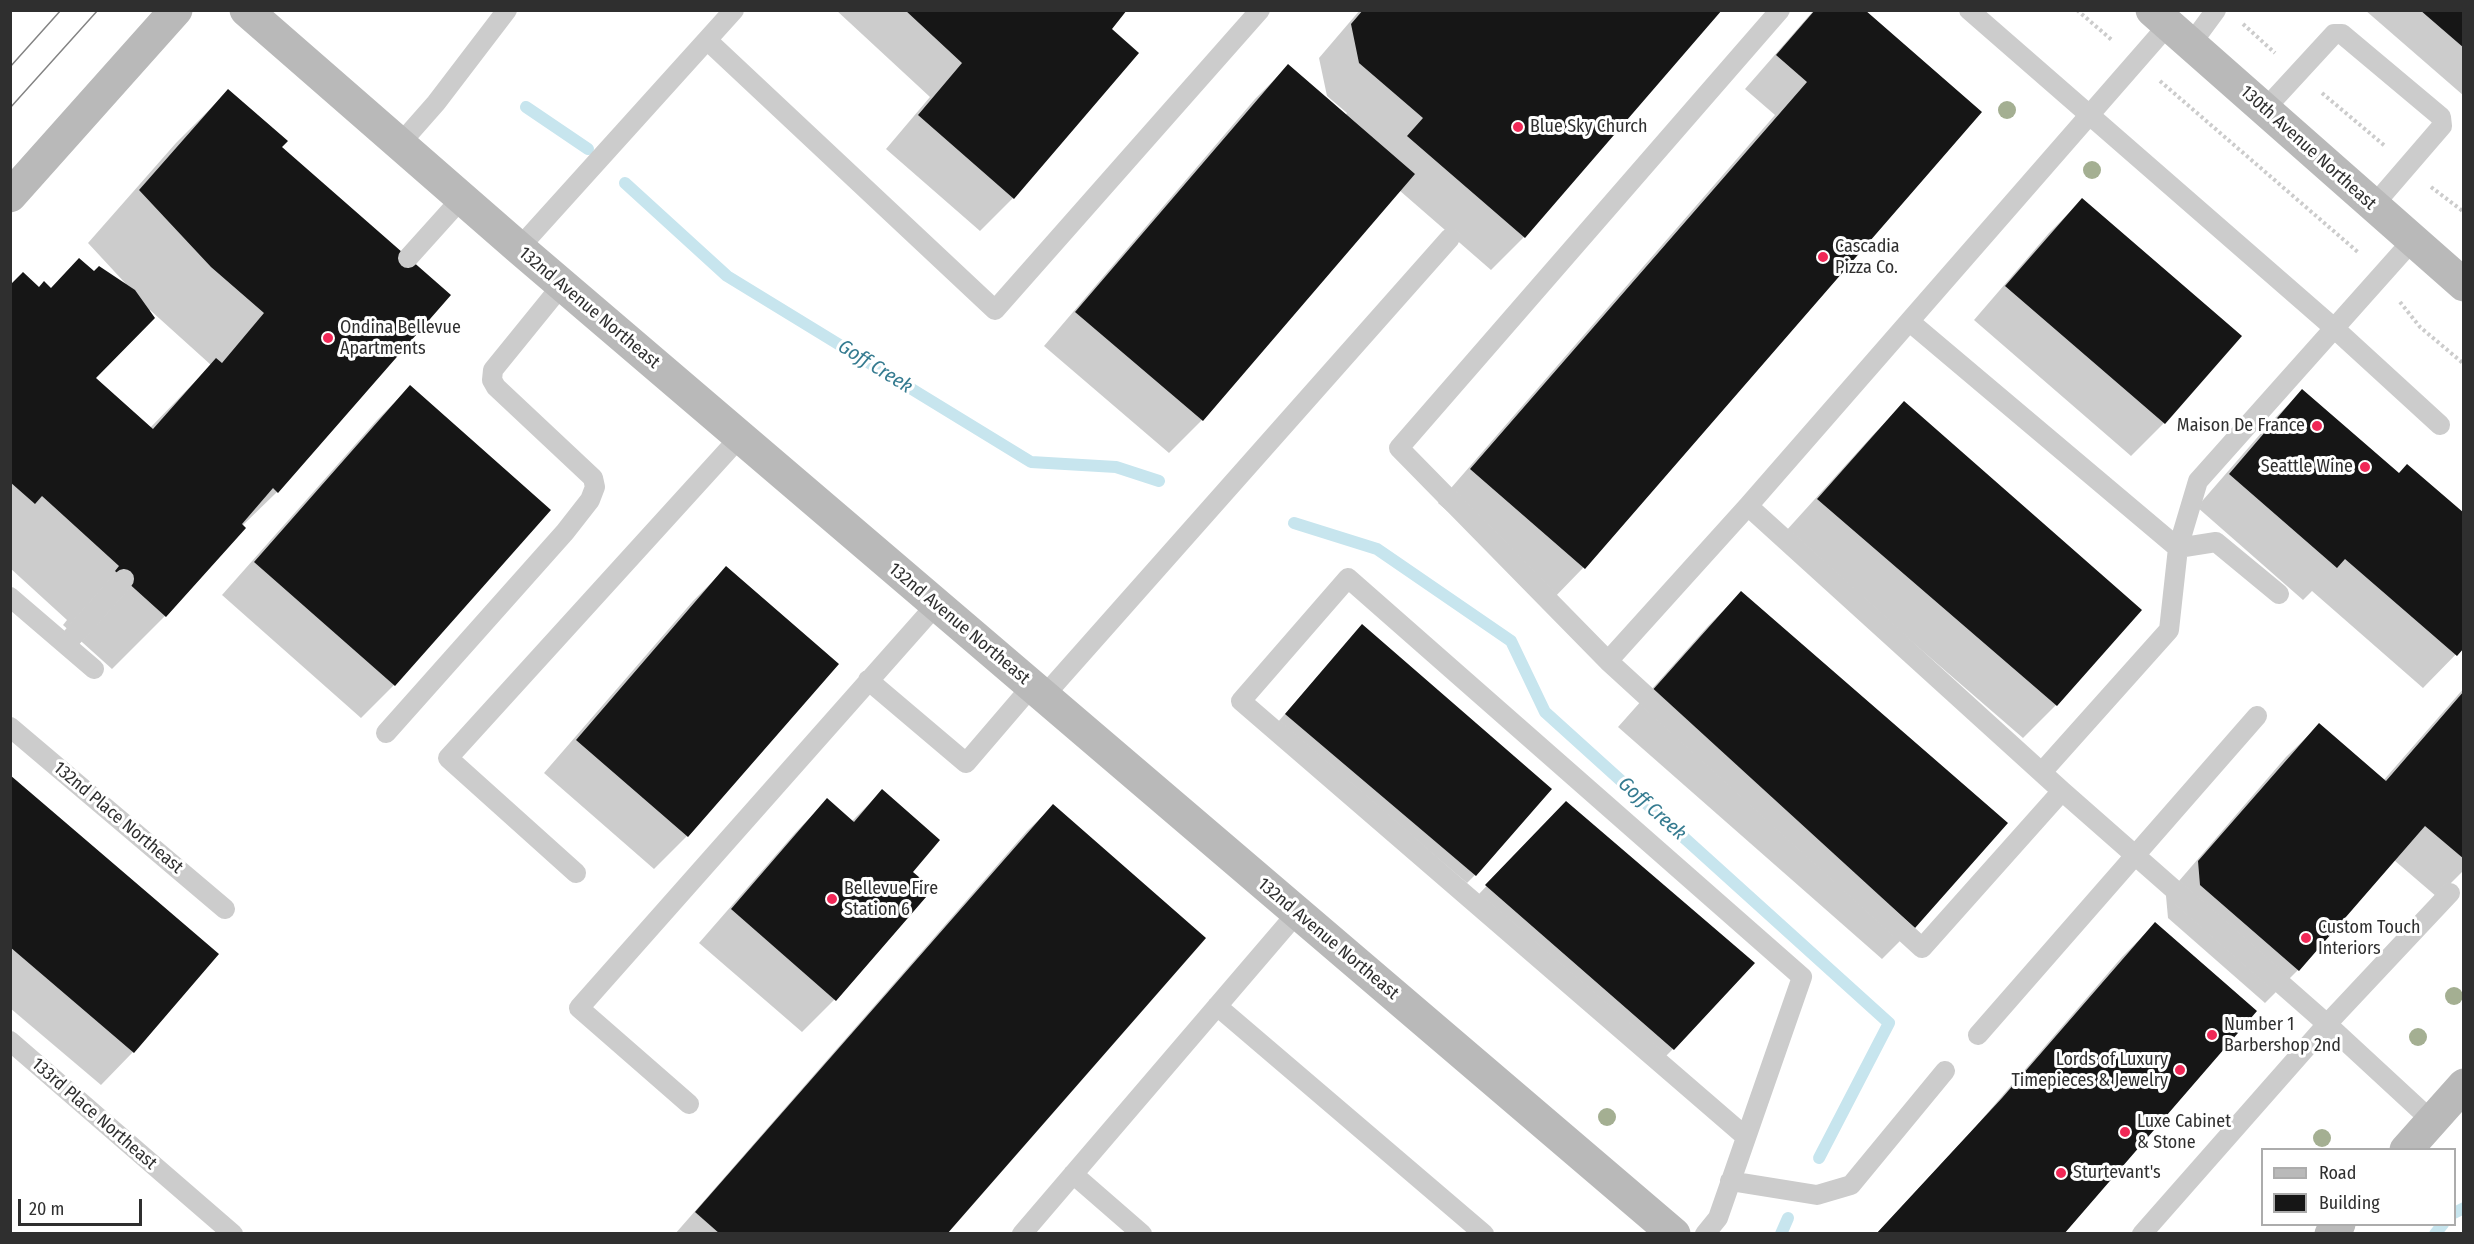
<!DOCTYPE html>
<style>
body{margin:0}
#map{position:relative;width:2474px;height:1244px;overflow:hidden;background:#fff;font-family:"Fira Sans Condensed",sans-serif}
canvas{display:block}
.frame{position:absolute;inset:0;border:12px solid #2f2f2f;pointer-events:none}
.legend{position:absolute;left:2261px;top:1148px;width:195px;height:78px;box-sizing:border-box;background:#fff;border:2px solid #acacac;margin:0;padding:8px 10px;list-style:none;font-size:18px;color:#2f2f2f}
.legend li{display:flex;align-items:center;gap:12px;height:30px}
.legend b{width:30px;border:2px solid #acacac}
.scale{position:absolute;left:18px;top:1199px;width:124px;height:27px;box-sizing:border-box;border:3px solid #2f2f2f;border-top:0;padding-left:8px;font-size:18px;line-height:21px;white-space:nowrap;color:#2f2f2f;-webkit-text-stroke:4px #fff;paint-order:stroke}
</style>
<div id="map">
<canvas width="2474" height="1244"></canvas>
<div class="frame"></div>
<ul class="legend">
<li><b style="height:8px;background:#b9b9b9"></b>Road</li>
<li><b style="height:16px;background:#161616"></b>Building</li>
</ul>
<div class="scale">20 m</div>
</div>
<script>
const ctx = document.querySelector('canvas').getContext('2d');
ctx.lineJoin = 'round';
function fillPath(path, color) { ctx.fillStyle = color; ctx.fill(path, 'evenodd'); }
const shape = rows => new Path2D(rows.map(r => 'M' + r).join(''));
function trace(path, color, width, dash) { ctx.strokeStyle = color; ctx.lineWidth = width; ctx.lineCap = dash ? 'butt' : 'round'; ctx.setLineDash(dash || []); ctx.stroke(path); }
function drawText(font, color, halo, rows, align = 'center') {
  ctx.font = font + ' "Fira Sans Condensed",sans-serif'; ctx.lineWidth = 6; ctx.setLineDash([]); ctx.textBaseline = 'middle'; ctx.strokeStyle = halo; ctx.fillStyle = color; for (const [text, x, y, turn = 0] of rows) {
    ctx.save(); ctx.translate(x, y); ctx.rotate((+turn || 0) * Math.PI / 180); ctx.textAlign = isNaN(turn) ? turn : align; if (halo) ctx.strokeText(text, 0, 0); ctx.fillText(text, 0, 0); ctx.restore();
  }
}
fillPath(shape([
 [836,10,1125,10,1110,29,1013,198,980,231,886,149,930,97],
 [1360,10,1720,10,1524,237,1491,270,1399,190,1202,420,1169,453,1044,346,1255,99,1288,66,1345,116,1347,113,1327,96,1319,58],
 [1814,10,1863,10,1980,112,1583,568,1551,601,1438,503,1775,115,1745,89],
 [2365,10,2464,10,2464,96],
 [228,91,280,148,449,295,277,492,242,526,244,528,165,616,112,669,63,625,67,620,10,568,10,287,50,289,94,273,126,284,88,243,176,143],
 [150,310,211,365,150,428,94,378],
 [2082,200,2164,423,2131,456,1974,320,2049,233],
 [410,387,549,510,394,685,361,718,222,595,377,420],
 [2302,391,2464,646,2423,688,2312,591,2303,600,2197,507,2269,424],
 [1904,403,2140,610,2056,705,2023,738,1785,532,1872,436],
 [726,568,687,836,654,869,544,773,693,601],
 [1741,593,1914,927,1882,959,1618,727,1708,626],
 [1354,635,1475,875,1467,883,1277,723],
 [2464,688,2464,870,2437,897,2394,860,2298,970,2265,1003,2168,918,2166,896,2286,757,2319,725,2383,781],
 [10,777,133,1052,101,1085,10,1008],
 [882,791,911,872,834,1000,802,1032,699,943,795,833,827,800,851,822],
 [1566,803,1673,1049,1665,1057,1478,895],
 [1053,806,945,1234,675,1234,1027,831],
 [2155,924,2062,1234,1876,1234,1971,1132,2122,957]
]), '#0003');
trace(shape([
 [526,107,588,149],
 [625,183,727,276,1031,462,1116,467,1159,481],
 [1294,523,1377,549,1511,641,1545,712,1889,1023,1819,1158],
 [2454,1213,2464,1208],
 [1781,1234,1788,1218],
 [2435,1234,2443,1224]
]), '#c7e5ee', 12);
fillPath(shape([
 [905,10,1127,10,1112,29,1139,53,1014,199,918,115,962,63],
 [1363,10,1722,10,1525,238,1407,136,1423,118,1359,63,1351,24],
 [1815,10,1865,10,1982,112,1585,569,1470,469,1807,82,1776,55],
 [2420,10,2464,10,2464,48],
 [1288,64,1415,174,1203,421,1075,312],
 [228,89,288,141,282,147,451,295,278,493,273,488,242,524,246,528,166,617,115,571,119,566,42,496,35,504,10,482,10,285,23,272,39,287,44,281,51,288,79,258,94,271,99,266,135,290,155,318,96,378,153,429,216,358,222,363,264,313,211,267,139,190],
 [2082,198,2242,336,2165,424,2005,286],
 [410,385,551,510,395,686,254,562],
 [2302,389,2399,473,2407,464,2464,513,2464,648,2457,656,2345,559,2337,568,2229,474],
 [1904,401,2142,610,2057,706,1817,499],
 [726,566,839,664,688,837,576,740],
 [1741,591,2008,823,1915,928,1650,693],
 [1362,624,1552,789,1476,876,1285,714],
 [2464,691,2464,859,2425,826,2299,971,2200,885,2198,861,2319,723,2386,781],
 [10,775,219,954,134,1053,10,947],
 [882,789,940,840,913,872,933,889,836,1001,731,909,827,798,854,822],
 [1566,801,1755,963,1674,1050,1485,885],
 [1053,804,1206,938,947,1234,720,1234,695,1212],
 [2155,922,2257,1011,2064,1234,1876,1234,2002,1098]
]), '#161616');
trace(shape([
 [2077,10,2113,41],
 [2243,24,2275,53],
 [2160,81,2359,253],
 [2322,93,2385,146],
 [2431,187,2464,212],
 [2400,302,2420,327,2464,364]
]), '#ccc', 4, [3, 3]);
trace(shape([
 [1969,10,2334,328,2440,425],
 [707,40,995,310,1260,10],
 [2191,44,2216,10],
 [2264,110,2334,34,2342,34,2441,117,2442,126,2373,206],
 [399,145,436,103,507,10],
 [519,248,734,10],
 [408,258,462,198],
 [1910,322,2178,548,2216,542,2279,594],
 [1748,506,2062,791,2327,1024,2142,1234],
 [10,597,94,669],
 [66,644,124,579],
 [1608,661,1399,448,1780,10],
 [868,680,966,763,1032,686],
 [1044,696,1450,238],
 [10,727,225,909],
 [386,733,565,532,590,500,595,487,593,478,496,387,492,380,493,370,562,285],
 [2042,772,2169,630,2178,548,2198,481,2412,241],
 [2062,791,1922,948,1608,661,1748,506,2168,25],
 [576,873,448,758,740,437],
 [1217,1006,1484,1234],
 [1978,1035,2257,716],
 [10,1041,233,1234],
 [689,1104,579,1008,936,605],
 [2432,1121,2327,1024,2450,893],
 [1073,1174,1142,1234],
 [1730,1181,1817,1195,1851,1185,1945,1071],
 [1022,1234,1297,913],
 [1705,1234,1718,1218,1802,977,1348,578,1241,701,1746,1137]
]), '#ccc', 20);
trace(shape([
 [246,10,519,248,1674,1234],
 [2152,10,2464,285],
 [10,196,176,10],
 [2406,1150,2464,1085],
 [2331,1234,2339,1224]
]), '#b9b9b9', 33);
trace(shape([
 [10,67,61,10],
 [10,108,98,10]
]), '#848484', 1.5);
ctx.fillStyle = '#a4af92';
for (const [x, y] of [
 [2007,110],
 [2092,170],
 [2454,996],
 [2418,1037],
 [1607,1117],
 [2322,1138]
]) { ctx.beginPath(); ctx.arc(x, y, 9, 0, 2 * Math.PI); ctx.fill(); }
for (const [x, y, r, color] of [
 [1518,127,6,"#f02756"],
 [1823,257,6,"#f02756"],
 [328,338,6,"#f02756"],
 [2317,426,6,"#f02756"],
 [2365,467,6,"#f02756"],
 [832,899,6,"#f02756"],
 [2306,938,6,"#f02756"],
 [2212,1035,6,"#f02756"],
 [2180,1070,6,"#f02756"],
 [2125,1132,6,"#f02756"],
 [2061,1173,6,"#f02756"]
]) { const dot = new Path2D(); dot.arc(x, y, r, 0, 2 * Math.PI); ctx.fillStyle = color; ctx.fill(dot); trace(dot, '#fff', 2); }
drawText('18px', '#2f2f2f', '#fff', [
 ["Blue Sky Church",1530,127],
 ["Cascadia",1835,247],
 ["Pizza Co.",1835,268],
 ["Ondina Bellevue",340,328],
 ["Apartments",340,349],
 ["Maison De France",2305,426,"right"],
 ["Seattle Wine",2353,467,"right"],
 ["Bellevue Fire",844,889],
 ["Station 6",844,910],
 ["Custom Touch",2318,928],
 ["Interiors",2318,949],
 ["Number 1",2224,1025],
 ["Barbershop 2nd",2224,1046],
 ["Lords of Luxury",2168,1060,"right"],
 ["Timepieces & Jewelry",2168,1081,"right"],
 ["Luxe Cabinet",2137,1122],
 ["& Stone",2137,1143],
 ["Sturtevant's",2073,1173]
], 'left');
drawText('18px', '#2f2f2f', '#fff', [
 ["130th Avenue Northeast",2308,148,42],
 ["132nd Avenue Northeast",589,308,40],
 ["132nd Avenue Northeast",959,624,40],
 ["132nd Place Northeast",118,818,40],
 ["132nd Avenue Northeast",1328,939,40],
 ["133rd Place Northeast",94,1114,41]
]);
drawText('italic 20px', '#357b90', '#fff', [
 ["Goff Creek",875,367,32],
 ["Goff Creek",1652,809,42]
]);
</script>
